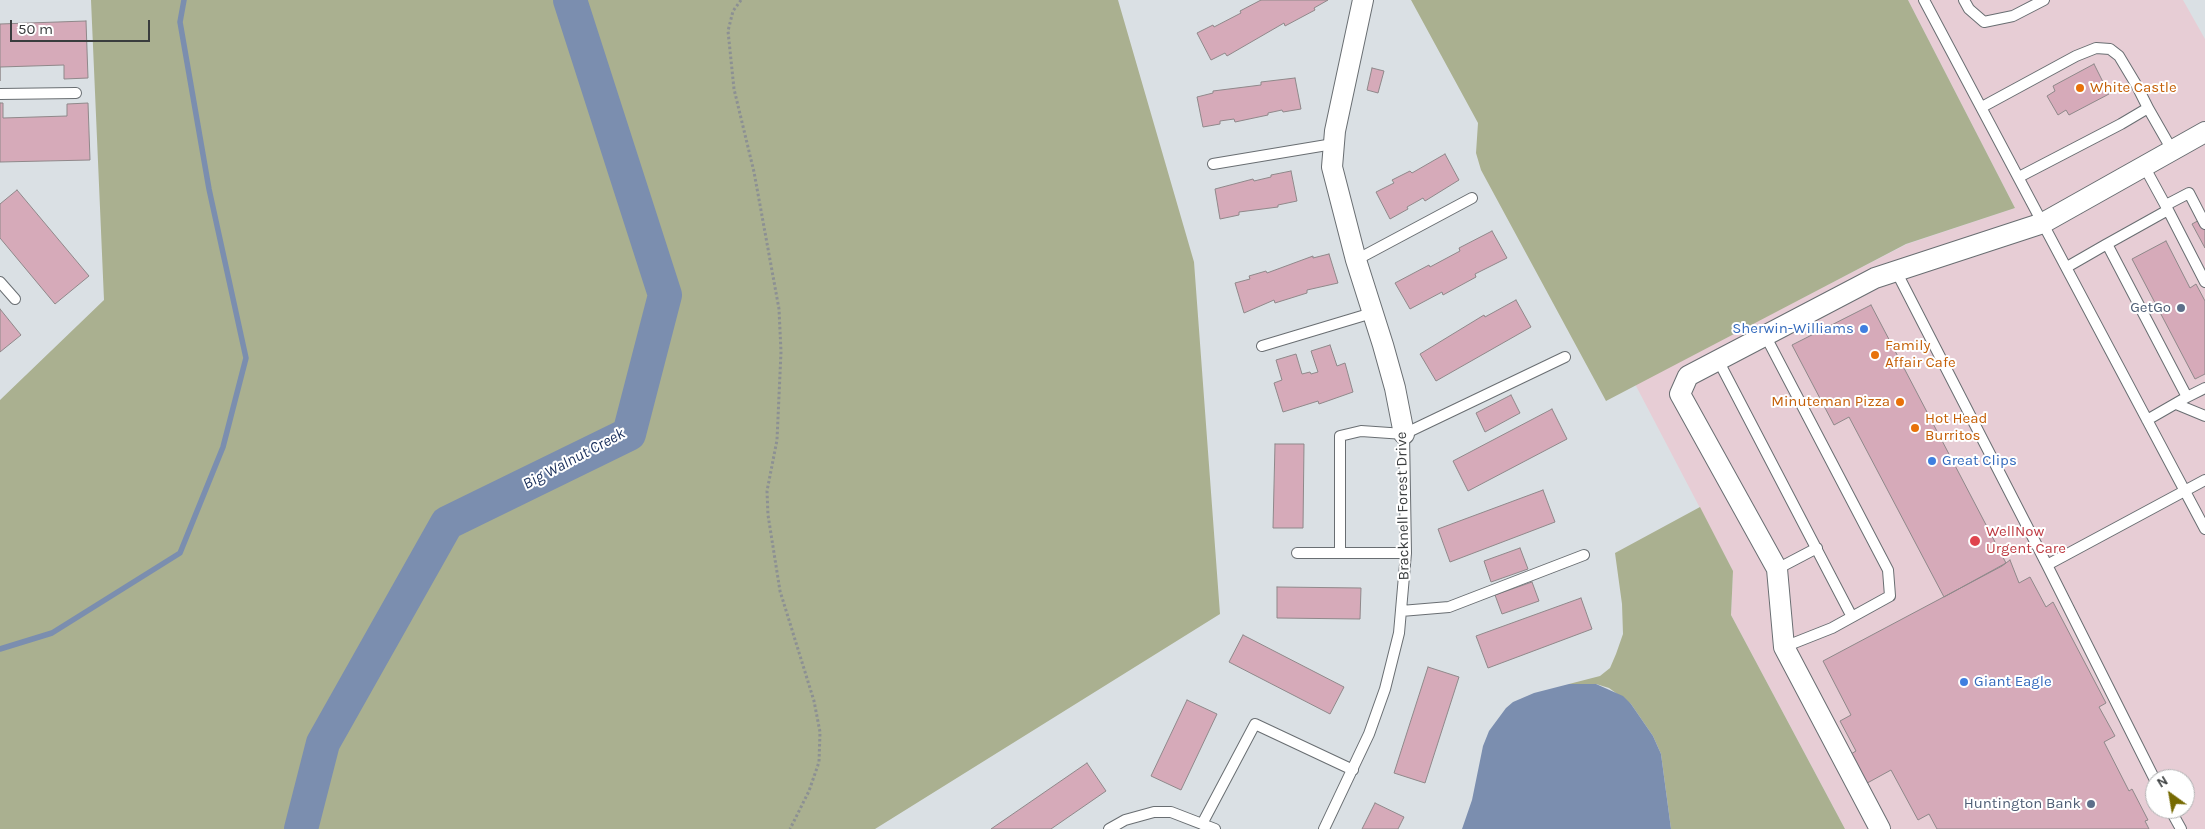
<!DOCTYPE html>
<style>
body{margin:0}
#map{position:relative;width:2205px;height:829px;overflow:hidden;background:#dae0e4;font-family:Karla,sans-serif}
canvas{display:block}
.north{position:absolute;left:2145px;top:769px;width:50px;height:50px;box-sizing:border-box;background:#fff;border:1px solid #b0b1b2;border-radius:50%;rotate:328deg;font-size:14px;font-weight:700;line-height:20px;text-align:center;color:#3a3d3e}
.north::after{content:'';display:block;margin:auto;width:18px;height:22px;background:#766a02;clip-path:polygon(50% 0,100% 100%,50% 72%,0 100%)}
.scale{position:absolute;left:10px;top:20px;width:140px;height:22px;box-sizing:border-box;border:2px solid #3a3d3e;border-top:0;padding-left:6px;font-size:15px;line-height:18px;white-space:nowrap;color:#3a3d3e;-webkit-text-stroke:4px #fff;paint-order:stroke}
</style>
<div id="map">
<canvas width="2205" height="829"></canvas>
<div class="north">N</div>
<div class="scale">50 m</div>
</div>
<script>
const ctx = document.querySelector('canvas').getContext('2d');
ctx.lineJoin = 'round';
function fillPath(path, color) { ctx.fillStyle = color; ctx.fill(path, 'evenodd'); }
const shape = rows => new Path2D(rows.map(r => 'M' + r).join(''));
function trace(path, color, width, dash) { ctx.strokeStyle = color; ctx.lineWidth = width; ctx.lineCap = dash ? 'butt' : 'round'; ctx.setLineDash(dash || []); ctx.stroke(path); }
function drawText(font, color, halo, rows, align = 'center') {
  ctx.font = font + ' Karla,sans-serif'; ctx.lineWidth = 4; ctx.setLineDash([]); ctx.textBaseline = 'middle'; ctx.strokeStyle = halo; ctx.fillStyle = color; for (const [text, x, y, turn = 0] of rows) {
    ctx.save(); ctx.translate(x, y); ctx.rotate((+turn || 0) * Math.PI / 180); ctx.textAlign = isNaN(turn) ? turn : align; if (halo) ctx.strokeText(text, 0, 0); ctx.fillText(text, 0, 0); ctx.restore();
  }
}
fillPath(shape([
 [1908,0,2183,0,2205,39,2205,829,1845,829,1731,615,1733,571,1635,384,1907,244,2015,208],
 [2155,779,2185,779,2185,809,2155,809]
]), '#e7cdd5');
fillPath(shape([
 [91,0,1118,0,1194,262,1220,614,875,829,0,829,0,400,104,300],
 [1411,0,1908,0,2015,208,1906,244,1606,401,1481,170,1476,153,1478,123],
 [1700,507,1733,571,1731,615,1845,829,1671,829,1661,754,1653,736,1631,704,1609,688,1596,684,1569,684,1600,676,1610,668,1616,654,1623,634,1622,604,1615,553]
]), '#aab090');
fillPath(shape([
 [1569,684,1596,684,1623,696,1631,704,1653,736,1661,754,1671,829,1462,829,1472,800,1483,746,1489,731,1506,708,1513,702,1534,693]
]), '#7b8eaf');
trace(shape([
 [0,649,52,633,180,553,223,447,246,358,209,189,180,22,184,0]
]), '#7b8eaf', 5.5);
trace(shape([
 [301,829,323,743,447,523,629,434,665,295,570,0]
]), '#7b8eaf', 34);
const building = shape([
 [1261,0,1328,0,1314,8,1315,10,1285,26,1284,23,1227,56,1225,53,1211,60,1197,33,1213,25,1214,27,1241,13,1240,11,1261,0],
 [86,21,88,78,64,79,64,65,0,67,0,81,0,24,86,21],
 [2094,64,2109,94,2069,115,2066,110,2058,115,2047,96,2055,91,2053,86,2094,64],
 [1372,68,1384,71,1378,93,1367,90,1372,68],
 [1295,78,1301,109,1283,112,1282,110,1268,113,1268,115,1235,122,1234,119,1220,121,1220,124,1203,127,1197,97,1213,93,1213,91,1261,85,1261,82,1295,78],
 [0,103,3,103,3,118,67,116,67,104,88,103,90,160,0,162,0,103],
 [1445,154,1459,180,1425,201,1423,198,1407,207,1408,209,1390,219,1376,192,1394,183,1392,180,1410,171,1412,173,1445,154],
 [1291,171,1297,201,1278,205,1278,207,1239,212,1239,215,1220,219,1215,189,1253,179,1254,181,1271,177,1271,175,1291,171],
 [17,190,89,276,55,304,0,238,0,204,17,190],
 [2205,217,2205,248,2192,224,2205,217],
 [1492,231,1507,258,1475,274,1476,277,1443,295,1442,292,1410,309,1395,283,1429,265,1430,267,1460,251,1459,248,1492,231],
 [2166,241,2190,288,2196,284,2205,301,2205,374,2195,379,2132,259,2166,241],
 [1329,254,1338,283,1307,290,1307,293,1275,303,1274,300,1244,313,1235,283,1250,279,1249,276,1266,271,1267,273,1313,256,1313,258,1329,254],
 [1516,300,1531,327,1436,381,1420,354,1484,315,1485,317,1516,300],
 [1871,305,2006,563,1944,597,1849,417,1834,425,1792,345,1871,305],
 [0,309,21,335,0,352,0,309],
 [1330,345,1337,366,1345,363,1353,392,1319,404,1318,401,1283,412,1274,383,1282,380,1276,360,1296,354,1302,374,1310,372,1311,374,1318,372,1311,351,1330,345],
 [1511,395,1520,413,1485,432,1476,413,1511,395],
 [1552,409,1567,439,1468,491,1453,461,1552,409],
 [1275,444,1304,444,1303,528,1273,528,1275,444],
 [1543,490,1555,522,1450,562,1438,529,1543,490],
 [1520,548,1528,569,1491,582,1484,561,1520,548],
 [2010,560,2019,583,2030,577,2046,607,2053,602,2106,703,2099,707,2115,736,2104,742,2129,791,2132,789,2148,820,2145,821,2149,829,1937,829,1929,814,1918,820,1891,770,1860,787,1844,758,1856,751,1840,721,1851,715,1823,661,2002,566,2010,560],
 [1532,582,1539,601,1502,614,1495,595,1532,582],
 [1277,587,1361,588,1360,619,1277,618,1277,587],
 [1581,598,1592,629,1488,668,1476,636,1581,598],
 [1243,635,1344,687,1330,714,1229,662,1243,635],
 [1428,667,1459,677,1425,783,1394,773,1428,667],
 [1187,700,1217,714,1181,790,1151,776,1187,700],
 [1087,763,1106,791,1051,829,991,829,1087,763],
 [1375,803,1404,817,1398,829,1362,829,1375,803]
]);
fillPath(building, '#d6aab9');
trace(building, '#8f888a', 1);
const service = shape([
 [1924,0,2205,529],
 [1964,0,1969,9,1984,22,2013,16,2044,0],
 [0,94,76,93],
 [1982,107,2076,56,2096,48,2110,49,2119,56,2137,86,2148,108,2121,124,2019,177],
 [2148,108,2172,150],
 [1213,164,1333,144],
 [2166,205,2189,193,2205,224],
 [2168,210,2205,282],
 [2107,244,2168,210,2144,166],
 [1356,260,1472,198],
 [2067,267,2107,244,2187,397,2147,420],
 [1896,271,2047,565,2155,780],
 [0,282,15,299],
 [1765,335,1888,570,1890,596,1832,628,1784,647],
 [1262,346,1372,313],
 [1718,360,1852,617],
 [2187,397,2205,388],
 [2176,404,2205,416],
 [1297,553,1406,553],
 [1340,553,1340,436,1361,431,1404,434,1565,357],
 [2047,565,2205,480],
 [1777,569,1817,548],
 [1401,611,1449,607,1584,555],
 [2170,809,2181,829],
 [1202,824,1255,724,1353,770],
 [1109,829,1125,820,1154,812,1171,812,1215,829],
 [1324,829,1369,734,1385,689,1399,633,1406,553,1404,434]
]);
const minor = shape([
 [1363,0,1335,131,1332,167,1356,260,1383,345,1395,388,1404,434],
 [1880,829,1784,647,1777,569,1680,394,1688,376,1875,278,2043,223,2205,132]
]);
trace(service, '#696e72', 12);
trace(minor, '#696e72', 22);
trace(shape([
 [741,0,733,11,728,31,734,89,754,172,779,309,781,352,777,440,767,491,768,515,780,591,814,701,820,732,819,762,809,791,790,829]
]), '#8c9093', 3, [2.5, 2.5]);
trace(service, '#fff', 10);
trace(minor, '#fff', 20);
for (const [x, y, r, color] of [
 [2080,88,5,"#e8710a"],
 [2181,308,5,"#5c6f8a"],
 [1864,329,5,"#3f7fe0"],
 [1875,355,5,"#e8710a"],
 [1900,402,5,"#e8710a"],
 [1915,428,5,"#e8710a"],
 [1932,461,5,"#3f7fe0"],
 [1975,541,6,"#e0444e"],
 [1964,682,5,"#3f7fe0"],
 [2091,804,5,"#5c6f8a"]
]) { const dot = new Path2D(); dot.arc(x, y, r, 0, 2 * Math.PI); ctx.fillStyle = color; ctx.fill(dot); trace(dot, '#fff', 2); }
drawText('15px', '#c56008', '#fff', [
 ["White Castle",2090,88],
 ["Family",1885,346],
 ["Affair Cafe",1885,363],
 ["Minuteman Pizza",1890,402,"right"],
 ["Hot Head",1925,419],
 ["Burritos",1925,436]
], 'left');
drawText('15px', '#4e5e75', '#fff', [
 ["GetGo",2171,308],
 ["Huntington Bank",2081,804]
], 'right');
drawText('15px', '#366cbe', '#fff', [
 ["Sherwin-Williams",1854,329,"right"],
 ["Great Clips",1942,461],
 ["Giant Eagle",1974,682]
], 'left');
drawText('15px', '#3a3d3e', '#fff', [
 ["Bracknell Forest Drive",1403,506,-91]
]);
drawText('15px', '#be3a42', '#fff', [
 ["WellNow",1986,532],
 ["Urgent Care",1986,549]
], 'left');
drawText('italic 16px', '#192f5c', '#fff', [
 ["Big Walnut Creek",574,459,-28]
]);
</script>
